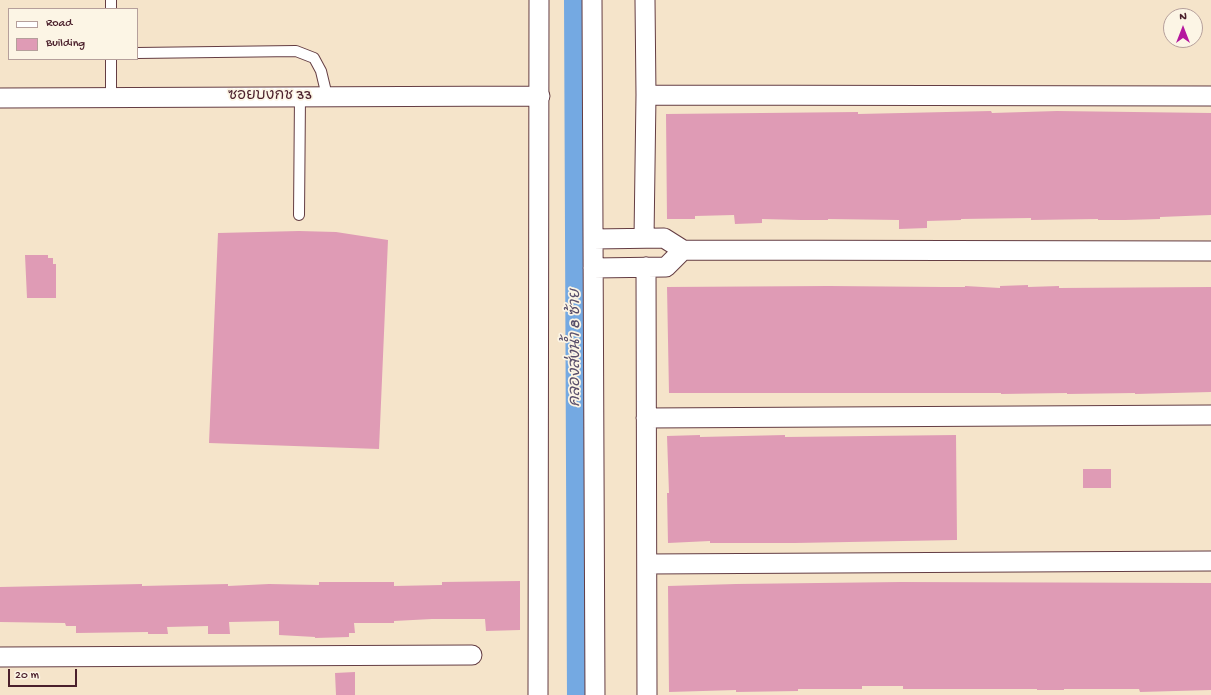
<!DOCTYPE html>
<meta charset="utf-8">
<style>
body{margin:0}
#map{position:relative;width:1211px;height:695px;overflow:hidden;background:#f5e4ca;font-family:"Gochi Hand",sans-serif}
canvas{display:block}
.legend{position:absolute;left:8px;top:8px;width:130px;height:52px;box-sizing:border-box;background:#fcf5e5;border:1px solid #b59f9b;margin:0;padding:5px 7px;list-style:none;font-size:12px;color:#4a1f2b}
.legend li{display:flex;align-items:center;gap:8px;height:20px}
.legend b{width:20px;border:1px solid #b59f9b}
.north{position:absolute;left:1163px;top:8px;width:40px;height:40px;box-sizing:border-box;background:#fcf5e5;border:1px solid #b59f9b;border-radius:50%;rotate:0deg;font-size:11px;font-weight:700;line-height:16px;text-align:center;color:#4a1f2b}
.north::after{content:'';display:block;margin:auto;width:14px;height:18px;background:#b5179e;clip-path:polygon(50% 0,100% 100%,50% 72%,0 100%)}
.scale{position:absolute;left:8px;top:669px;width:69px;height:18px;box-sizing:border-box;border:2px solid #4a1f2b;border-top:0;padding-left:5px;font-size:12px;line-height:14px;white-space:nowrap;color:#4a1f2b;-webkit-text-stroke:3px #fcf5e5;paint-order:stroke}
</style>
<div id="map">
<canvas width="1211" height="695"></canvas>
<ul class="legend">
<li><b style="height:5px;background:#fff"></b>Road</li>
<li><b style="height:11px;background:#df9bb5"></b>Building</li>
</ul>
<div class="north">N</div>
<div class="scale">20 m</div>
</div>
<script>
const ctx = document.querySelector('canvas').getContext('2d');
ctx.lineJoin = 'round';
const shape = rows => new Path2D(rows.map(r => 'M' + r).join(''));
function trace(path, color, width, dash) { ctx.strokeStyle = color; ctx.lineWidth = width; ctx.lineCap = dash ? 'butt' : 'round'; ctx.setLineDash(dash || []); ctx.stroke(path); }
function fillPath(path, color) { ctx.fillStyle = color; ctx.fill(path, 'evenodd'); }
function drawText(font, color, halo, rows, align = 'center') {
  ctx.font = font + ' "Gochi Hand","Playpen Sans Thai",sans-serif'; ctx.lineWidth = 3.5; ctx.setLineDash([]); ctx.textBaseline = 'middle'; ctx.strokeStyle = halo; ctx.fillStyle = color; for (const [text, x, y, turn = 0] of rows) {
    ctx.save(); ctx.translate(x, y); ctx.rotate((+turn || 0) * Math.PI / 180); ctx.textAlign = isNaN(turn) ? turn : align; if (halo) ctx.strokeText(text, 0, 0); ctx.fillText(text, 0, 0); ctx.restore();
  }
}
trace(shape([
 [576,0,579,695]
]), '#74a9e2', 24);
fillPath(shape([
 [991,111,992,113,1057,111,1211,113,1211,215,1160,217,1160,219,1125,220,1098,220,1098,219,1031,220,1031,218,961,219,961,220,927,221,927,228,899,229,899,220,828,219,828,220,801,220,762,219,762,223,735,224,734,215,695,216,695,219,667,219,666,114,858,112,858,114],
 [299,231,336,232,388,240,379,449,209,443,218,233],
 [25,255,48,255,48,258,53,258,53,264,56,264,56,298,27,298],
 [1028,285,1028,287,1059,286,1059,288,1211,287,1211,392,1135,394,1135,393,1067,394,1067,393,1001,394,1001,393,669,393,667,287,829,286,943,287,965,287,965,286,1000,288,1000,286],
 [700,435,700,437,785,435,785,437,956,435,957,540,795,543,710,543,710,541,668,543,667,493,669,493,667,436],
 [1083,469,1111,469,1111,488,1083,488],
 [520,581,520,630,486,631,485,619,432,619,394,621,394,623,354,623,355,633,349,633,349,637,315,638,315,637,279,635,279,621,229,622,230,634,208,634,208,626,167,627,168,634,148,634,148,632,76,633,76,626,66,626,65,623,0,622,0,587,142,584,142,586,228,584,228,586,269,584,319,585,319,582,394,582,394,586,442,585,442,582],
 [901,582,1211,583,1211,690,1140,692,1139,689,1064,689,1064,690,1037,690,1037,689,903,689,903,686,862,686,862,689,798,689,798,691,736,692,736,690,669,692,668,586,736,584],
 [355,672,355,695,336,695,335,673]
]), '#df9bb5');
const lane = shape([
 [111,0,111,9],
 [137,53,296,51,314,58,321,71,327,96],
 [111,59,111,98],
 [299,215,300,96]
]);
const street = shape([
 [592,0,595,695],
 [646,95,1211,96],
 [0,98,540,96],
 [644,238,646,95,645,0],
 [593,239,664,238,683,250,1211,251],
 [646,267,647,695],
 [593,268,666,267,683,250],
 [646,418,1211,415],
 [647,564,1211,561],
 [0,657,472,655],
 [538,695,539,0]
]);
trace(lane, '#643d43', 12);
trace(street, '#643d43', 21);
trace(lane, '#fff', 10);
trace(street, '#fff', 19);
drawText('15px', '#4a1f2b', '#fcf5e5', [
 ["ซอยบงกช 33",270,97]
]);
drawText('italic 16px', '#594f6b', '#fcf5e5', [
 ["คลองส่งน้ำ 8 ซ้าย",577,348,-90]
]);
</script>
